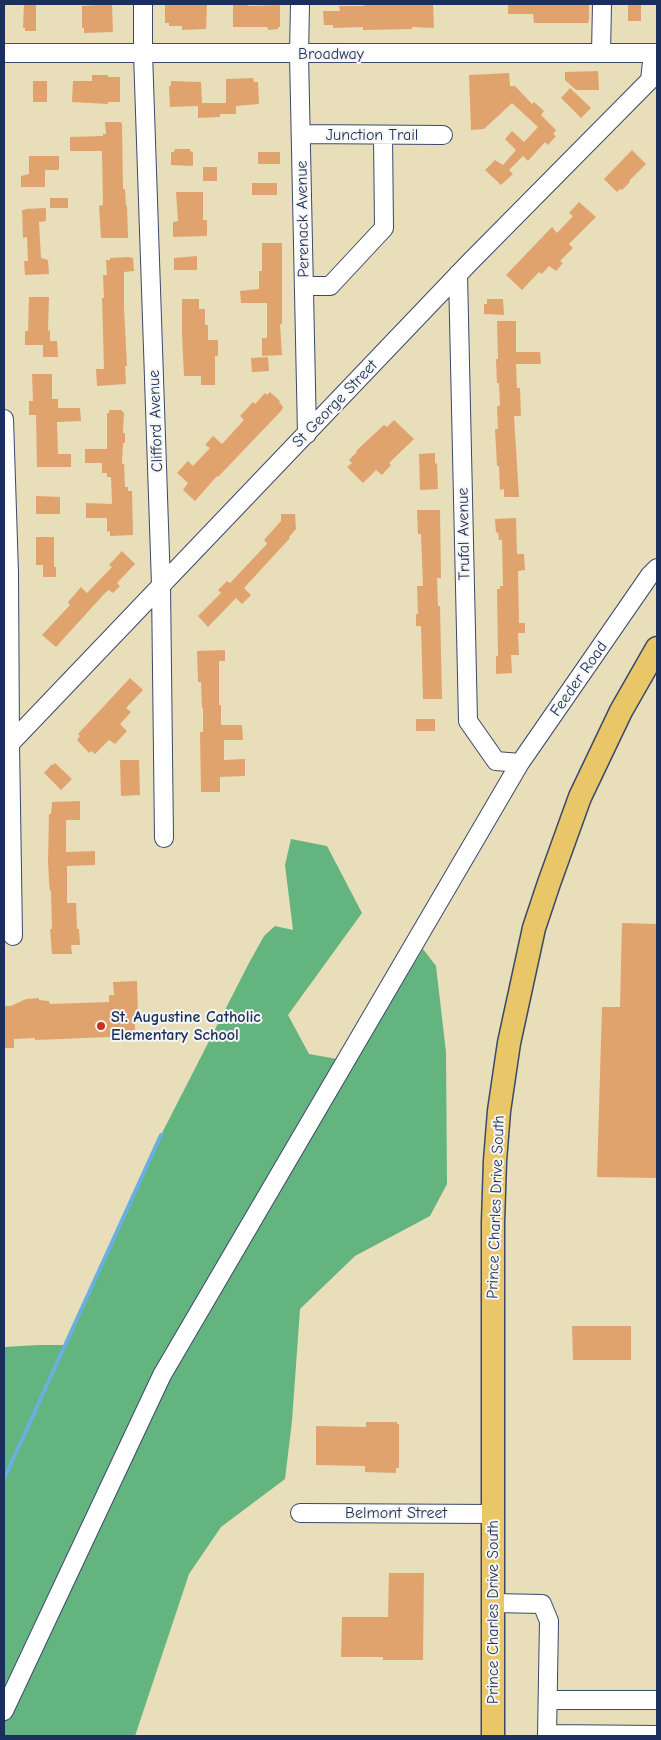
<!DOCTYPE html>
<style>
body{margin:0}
#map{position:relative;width:661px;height:1740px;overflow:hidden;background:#e8deba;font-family:"Comic Neue",sans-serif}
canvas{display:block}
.frame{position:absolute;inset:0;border:5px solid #1b2f5e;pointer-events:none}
</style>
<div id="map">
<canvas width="661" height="1740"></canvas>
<div class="frame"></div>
</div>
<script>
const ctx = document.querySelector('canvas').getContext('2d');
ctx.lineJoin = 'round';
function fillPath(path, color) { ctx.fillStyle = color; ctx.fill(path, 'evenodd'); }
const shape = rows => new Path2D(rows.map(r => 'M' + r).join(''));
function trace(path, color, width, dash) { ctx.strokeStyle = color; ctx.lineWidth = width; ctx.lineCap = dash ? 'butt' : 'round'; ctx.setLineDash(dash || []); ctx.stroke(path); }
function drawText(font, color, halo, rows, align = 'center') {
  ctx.font = font + ' "Comic Neue",sans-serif'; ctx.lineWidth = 4; ctx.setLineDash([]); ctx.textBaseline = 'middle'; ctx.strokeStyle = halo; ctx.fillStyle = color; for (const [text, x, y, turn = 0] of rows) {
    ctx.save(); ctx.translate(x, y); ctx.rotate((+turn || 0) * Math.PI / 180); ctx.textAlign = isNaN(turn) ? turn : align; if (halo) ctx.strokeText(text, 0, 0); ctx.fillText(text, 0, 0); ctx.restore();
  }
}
fillPath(shape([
 [291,839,327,846,362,913,288,1015,309,1054,354,1062,423,949,436,966,446,1052,447,1184,430,1216,355,1256,300,1309,292,1421,285,1479,221,1527,189,1574,135,1736,4,1736,4,1347,39,1345,65,1345,161,1135,249,963,264,936,275,926,293,930,285,865]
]), '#64b47f');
trace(shape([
 [4,1479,161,1135]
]), '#69afdf', 4);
fillPath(shape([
 [24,4,36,4,36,31,25,31,25,28,23,28],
 [112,4,113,32,84,33,84,28,82,28,82,6],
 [165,4,207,4,206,29,182,30,182,26,169,26,169,23,165,23],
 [233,4,248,4,248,6,280,5,280,27,278,27,278,29,268,30,268,28,266,27,233,27],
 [364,4,433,4,434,28,412,27,412,29,363,30,363,27,333,28,333,25,324,25,323,11,340,11,339,6,364,6],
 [508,4,589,4,589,19,588,23,534,23,533,14,508,14],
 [628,4,641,4,641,21,628,21],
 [598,71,599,90,576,90,565,80,565,72],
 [509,73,510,86,515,86,532,104,534,102,544,111,541,115,556,130,553,134,556,136,548,145,545,142,528,161,523,156,509,170,513,174,501,185,485,170,495,160,503,165,516,150,505,139,512,131,524,142,538,127,512,103,484,129,471,130,469,75],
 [92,75,108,75,108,77,120,77,120,102,108,102,108,104,72,102,73,81,92,81],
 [253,78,254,82,258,82,259,104,236,106,236,114,220,114,220,117,198,118,198,106,170,107,169,86,171,86,171,81,201,82,202,103,226,103,226,79],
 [33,81,47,81,47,102,33,102],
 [570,88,591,108,581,118,561,98],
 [105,122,121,122,122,124,123,189,125,189,126,206,127,206,128,238,101,238,99,206,103,205,102,151,70,151,70,137,103,136,103,134,106,134],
 [175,149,190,149,190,151,193,152,193,166,171,165,171,152,174,152],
 [632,150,646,164,629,181,630,182,622,190,620,189,617,192,604,179],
 [258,152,280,152,280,164,258,164],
 [29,156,59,156,59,170,45,170,45,187,21,187,21,176,29,174],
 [203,167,217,167,217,181,203,181],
 [252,183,277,183,277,195,252,195],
 [176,192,203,192,203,220,207,220,207,236,173,237,173,222,178,221],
 [50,198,68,198,68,208,50,208],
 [579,202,596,217,569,244,573,248,560,261,563,263,556,271,549,266,542,274,539,272,522,290,506,275,552,227,557,233,573,216,569,213],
 [46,208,46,221,39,222,41,258,48,260,49,274,25,275,24,261,28,261,27,237,23,238,22,210,25,210,25,209],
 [262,243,282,243,282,324,280,324,282,355,262,356,262,338,267,338,267,303,241,303,240,291,259,289,259,271,262,271],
 [197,256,197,270,174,270,174,258],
 [128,257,133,258,134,271,124,272,124,308,127,366,125,366,126,384,97,386,96,369,104,369,102,298,104,298,103,275,107,275,106,260,110,260,110,258],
 [29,297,49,297,48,331,50,330,50,341,57,341,58,357,43,357,43,345,25,345,25,331,28,331],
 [182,299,199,299,199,309,205,309,205,325,208,325,208,340,218,340,218,356,215,356,215,385,201,385,201,376,184,376,182,334],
 [487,299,503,299,504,315,484,314,484,304,487,304],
 [497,321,516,321,516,352,540,352,541,364,516,364,517,388,520,388,521,416,514,416,519,497,504,497,504,489,500,490,499,466,497,466,495,429,498,429,497,406,500,406,499,383,497,383,496,359,498,359],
 [268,357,269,371,252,372,251,358],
 [32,374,52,374,52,399,58,399,58,408,80,408,81,421,57,422,58,454,71,454,71,467,37,467,36,415,29,415,29,401,33,401],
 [270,392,280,401,279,402,283,407,282,410,218,477,217,476,195,501,183,490,188,483,177,473,188,461,193,466,210,448,205,445,213,436,222,444,244,420,240,416,253,402,255,404,265,393,267,395],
 [109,410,122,410,122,412,124,412,123,433,125,433,125,443,123,443,122,464,124,464,125,487,128,487,128,491,132,491,133,535,110,536,110,531,107,532,107,518,86,518,86,503,112,504,111,477,107,477,107,473,102,473,102,463,85,463,85,449,107,449,107,413,109,413],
 [394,420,414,439,389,463,391,465,382,475,376,470,363,483,347,467,352,463,349,460,357,452,356,451,384,425,387,427],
 [435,453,435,464,437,463,438,489,420,490,419,454],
 [36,496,60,497,60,514,36,514],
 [417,510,440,510,441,578,437,578,438,606,440,606,442,699,423,699,421,626,416,626,416,614,418,614,417,586,423,586,421,534,418,534],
 [281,514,295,514,296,529,289,537,290,538,244,588,251,595,242,604,236,598,208,627,198,616,221,593,218,590,227,581,230,583,266,545,267,543,264,540,281,521],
 [516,518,517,554,524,554,525,570,518,571,519,623,525,623,525,633,518,633,519,655,511,655,512,673,496,674,496,656,498,656,497,589,500,589,500,586,503,586,502,540,499,540,498,532,496,533,495,519],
 [36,537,54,537,54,567,56,567,56,577,43,577,43,565,36,565],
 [122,551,135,564,117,583,120,586,113,593,109,590,105,593,56,647,42,635,70,605,68,602,81,587,87,593,112,567,109,565],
 [225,650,225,661,219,661,219,705,221,705,221,725,242,725,243,740,224,740,224,760,245,759,245,776,220,777,220,792,201,792,200,732,203,732,203,708,202,708,201,682,198,682,197,651],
 [130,678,143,690,126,708,131,712,120,724,127,731,115,744,109,740,95,754,91,751,89,753,77,740,80,736,78,734],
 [416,719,435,719,435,731,416,731],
 [120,760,139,760,140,795,121,796],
 [55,763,72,779,61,790,44,773,52,764,53,765],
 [80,801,80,820,66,820,66,852,95,851,95,865,67,866,67,903,76,903,77,929,79,929,80,945,71,945,72,954,52,954,50,929,52,929,51,891,50,891,49,881,48,861,49,814,51,814,52,802],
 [622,923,657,924,657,1178,597,1177,602,1007,620,1007],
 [137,981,138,1013,135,1014,135,1036,35,1040,35,1038,14,1039,14,1048,4,1048,4,1006,11,1006,26,999,39,998,39,1000,49,1001,50,1004,109,1002,109,995,114,995,113,982],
 [572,1326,631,1326,631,1360,573,1360],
 [366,1422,397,1422,397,1424,399,1424,399,1468,396,1468,396,1473,365,1472,365,1466,316,1465,316,1426,366,1427],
 [389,1573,424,1573,423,1660,383,1660,383,1657,341,1657,342,1617,388,1617]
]), '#e0a36e');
const minor = shape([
 [143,4,143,53,161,585,164,838],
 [300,4,299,54,307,434],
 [4,53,657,53],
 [601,53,602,4],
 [301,134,443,135],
 [458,274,468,721,496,761,520,763],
 [304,286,330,286,384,228,383,135],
 [4,419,9,573,10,743,13,936],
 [4,750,470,262,650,80,653,53],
 [300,1513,493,1514],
 [493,1603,542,1604,549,1621,547,1736],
 [548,1700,657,1700],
 [4,1711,162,1375,520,763,650,575,657,568],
 [547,1734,657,1735]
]);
const major = shape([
 [493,1736,493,1222,495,1161,499,1111,509,1043,534,928,549,883,580,797,621,711,657,648]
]);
trace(minor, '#3a496c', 20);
trace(major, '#3a496c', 25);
trace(minor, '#fff', 18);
trace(major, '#e9c769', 22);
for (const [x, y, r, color] of [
 [101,1026,5,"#c8321e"]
]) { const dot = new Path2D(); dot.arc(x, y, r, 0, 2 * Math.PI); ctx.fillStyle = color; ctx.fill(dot); trace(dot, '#f6f6f2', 2); }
drawText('16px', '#1b2f5e', '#f6f6f2', [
 ["Broadway",331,54],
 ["Junction Trail",372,135],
 ["Perenack Avenue",303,219,-91],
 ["St George Street",335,404,-46],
 ["Clifford Avenue",156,421,-92],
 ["Trufal Avenue",464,534,-91],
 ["Feeder Road",579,679,-55],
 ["Prince Charles Drive South",496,1207,-88],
 ["Belmont Street",396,1513],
 ["Prince Charles Drive South",493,1612,-90]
]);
drawText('bold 16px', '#1b2f5e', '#f6f6f2', [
 ["St. Augustine Catholic",111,1017],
 ["Elementary School",111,1035]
], 'left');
</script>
